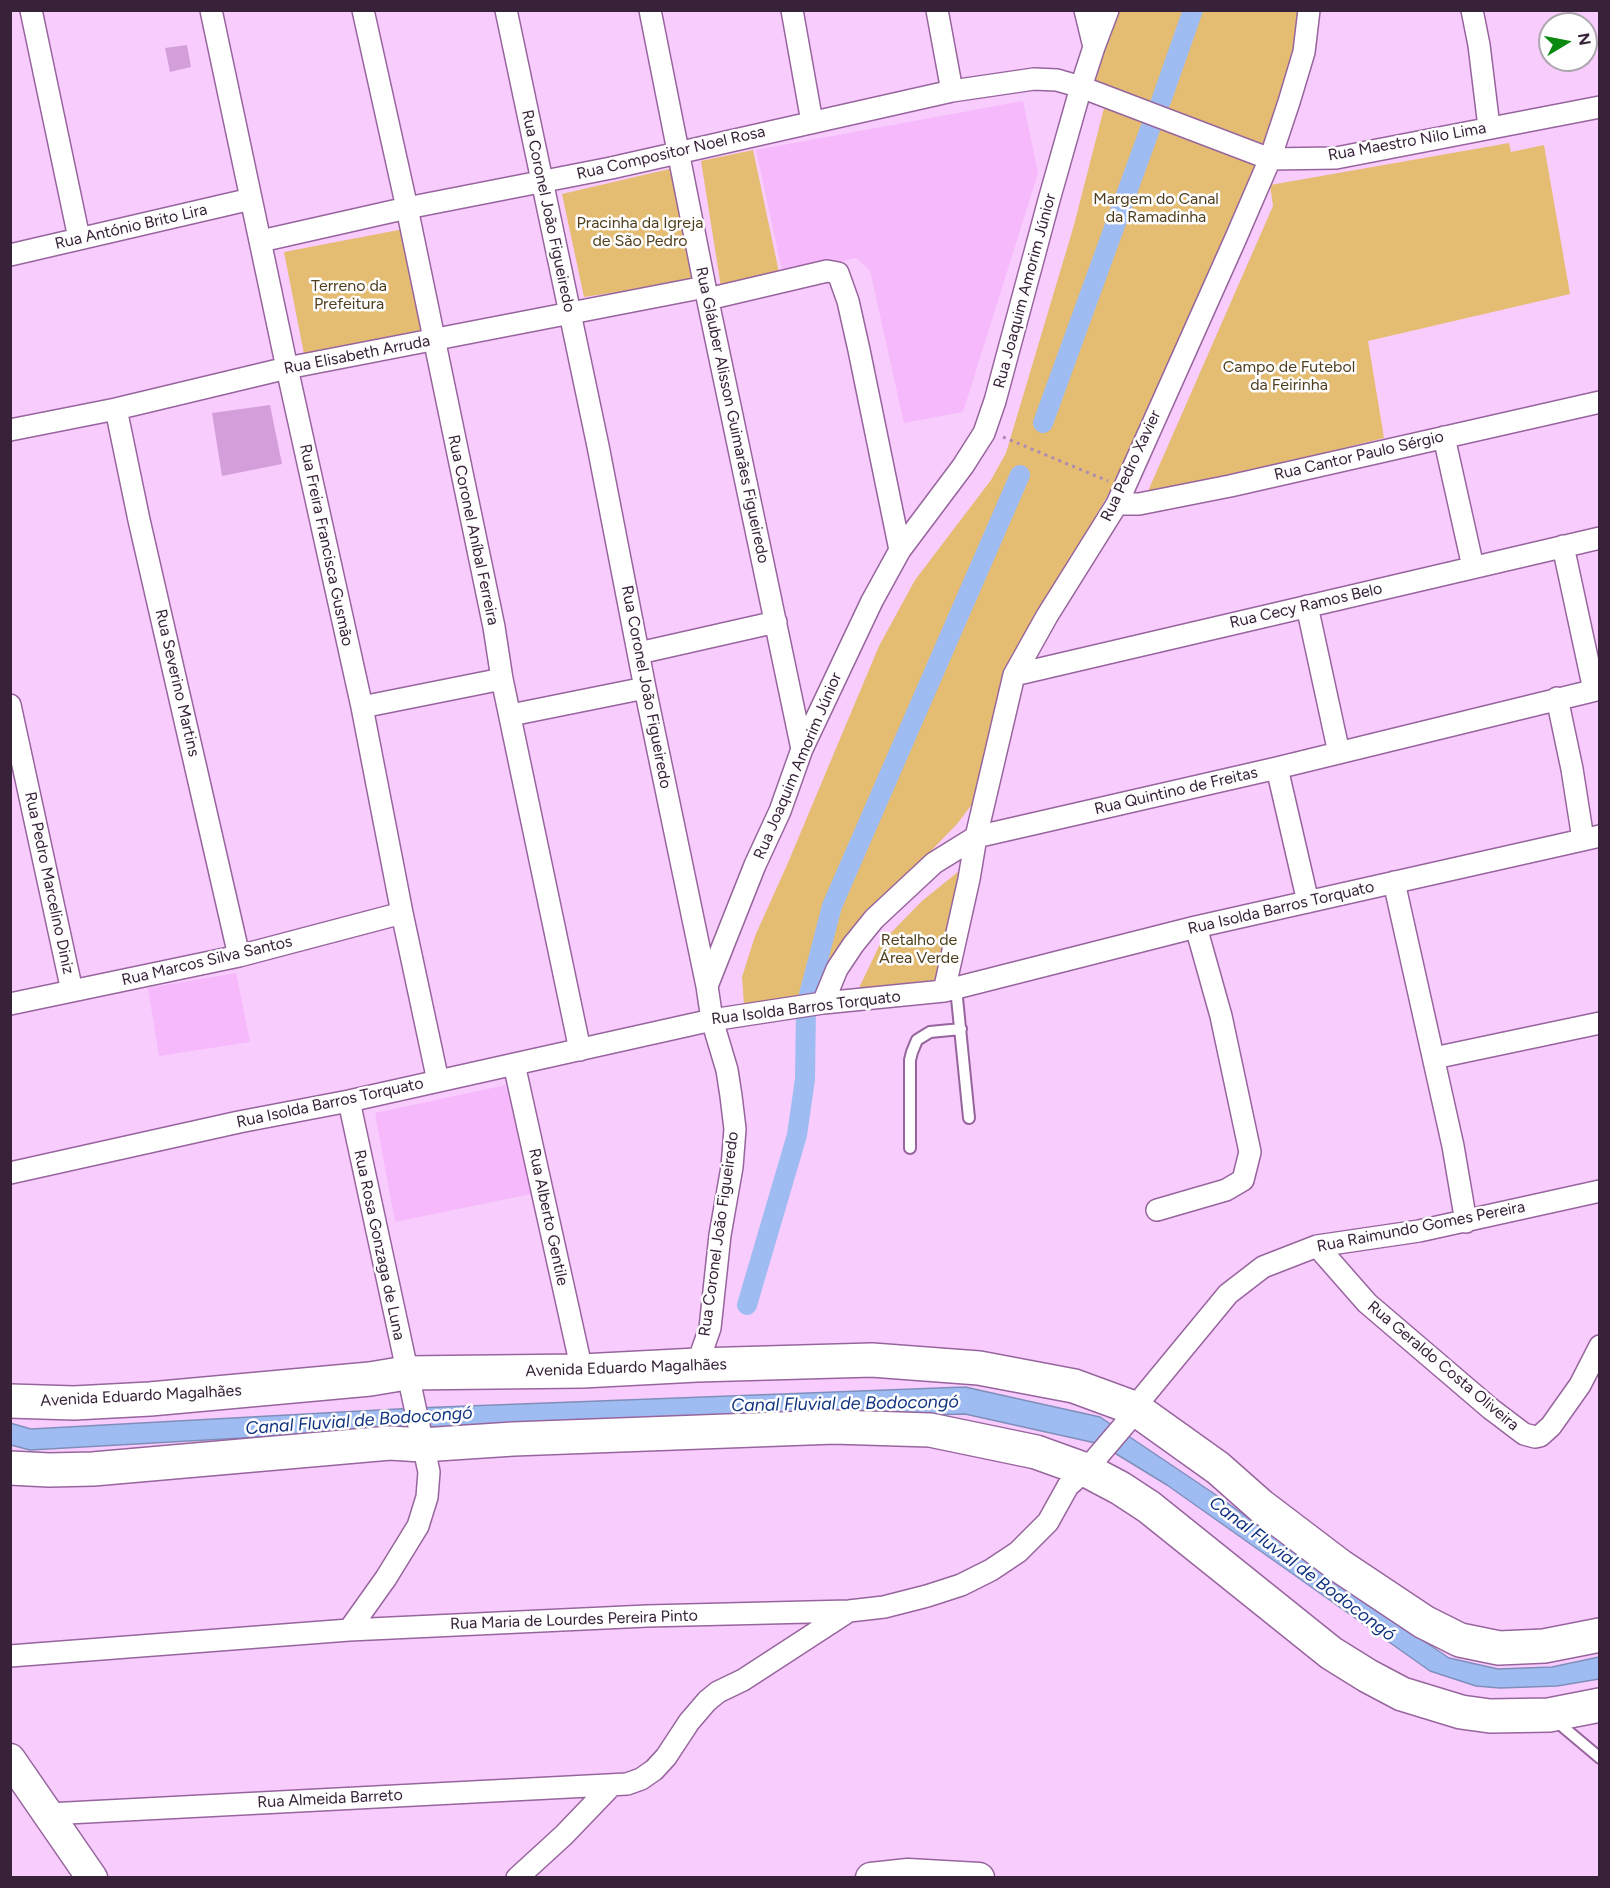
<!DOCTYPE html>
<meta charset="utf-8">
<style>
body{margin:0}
#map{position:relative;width:1610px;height:1888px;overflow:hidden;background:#f8ccfd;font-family:Figtree,sans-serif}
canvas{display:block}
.frame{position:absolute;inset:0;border:12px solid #372239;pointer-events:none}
.north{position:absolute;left:1538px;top:12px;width:60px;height:60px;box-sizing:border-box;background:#fefefe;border:2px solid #aea6af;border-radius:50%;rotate:80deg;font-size:16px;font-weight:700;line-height:24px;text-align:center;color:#372239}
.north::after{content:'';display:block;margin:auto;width:21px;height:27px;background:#0a8910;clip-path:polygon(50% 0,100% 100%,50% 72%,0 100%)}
</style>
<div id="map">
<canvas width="1610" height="1888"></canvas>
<div class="frame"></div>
<div class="north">N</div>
</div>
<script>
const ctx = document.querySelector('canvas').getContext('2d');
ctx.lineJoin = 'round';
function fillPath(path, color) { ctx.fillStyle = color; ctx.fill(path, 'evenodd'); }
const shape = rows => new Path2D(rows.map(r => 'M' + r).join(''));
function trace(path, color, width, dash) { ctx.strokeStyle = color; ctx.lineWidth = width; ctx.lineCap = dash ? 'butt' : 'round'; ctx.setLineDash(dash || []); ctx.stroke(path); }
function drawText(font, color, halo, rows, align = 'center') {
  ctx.font = font + ' Figtree,sans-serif'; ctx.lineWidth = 5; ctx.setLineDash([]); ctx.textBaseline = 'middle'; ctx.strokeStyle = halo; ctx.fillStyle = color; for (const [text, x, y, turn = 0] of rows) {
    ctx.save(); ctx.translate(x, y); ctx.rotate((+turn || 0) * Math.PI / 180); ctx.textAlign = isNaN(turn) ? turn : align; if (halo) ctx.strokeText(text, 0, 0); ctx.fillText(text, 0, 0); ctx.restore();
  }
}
fillPath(shape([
 [1023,101,1038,173,963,412,904,423,870,270,856,258,783,275,756,150],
 [236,973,250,1042,159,1056,148,988],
 [506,1085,531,1194,395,1222,375,1113]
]), '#f5b9fc');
fillPath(shape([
 [1104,11,1319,11,1317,45,1273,154,1087,83],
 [1104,108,1259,164,1112,488,1037,617,973,803,957,824,899,884,826,991,744,1005,742,977,755,936,787,865,879,646,915,580,991,480,1006,453,1074,225],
 [1509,143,1511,152,1544,145,1570,294,1368,341,1384,438,1145,498,1273,206,1270,185],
 [753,150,780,277,721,287,701,161],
 [682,166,707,279,584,297,562,194],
 [409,228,430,334,305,359,284,252],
 [969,863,945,979,859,988,880,944,922,901]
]), '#e4bd72');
const water = shape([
 [965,1387,1100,1417,1222,1499,1342,1586,1449,1658,1498,1669,1552,1667,1599,1657,1599,1679,1557,1686,1500,1688,1476,1686,1430,1671,1167,1485,1100,1444,965,1414,418,1428,30,1450,11,1445,10,1423,31,1429,416,1408,965,1387]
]);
fillPath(water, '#9fbcf2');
trace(water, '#808eba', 1.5);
trace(shape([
 [1161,101,1193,10],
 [1043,423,1150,129],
 [747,1305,797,1135,805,1079,806,1006,832,906,1020,475]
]), '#9fbcf2', 20);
fillPath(shape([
 [187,45,191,67,170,72,165,48],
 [270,405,282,464,222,476,212,413]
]), '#d49eda');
const lane = shape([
 [956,988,969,1118],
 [910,1148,910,1060,912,1052,917,1040,930,1032,961,1029],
 [1556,1721,1600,1758]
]);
const street = shape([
 [31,10,79,238],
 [211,10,287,368,362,707,402,913,438,1081],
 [363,10,407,208,494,627,502,679,580,1050],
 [506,10,598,446,645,688,707,986,712,1020,727,1070,731,1096,735,1129,732,1167,720,1235,710,1328,697,1365],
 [650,10,705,287,802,749],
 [792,10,812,122],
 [937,10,952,91],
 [1085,10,1094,47],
 [1472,10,1479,45,1489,127],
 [261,241,407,208,611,168,952,91,1034,79,1057,80,1081,87,1270,159,1336,158,1600,107],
 [10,255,251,199],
 [708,299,827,271,838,273,848,301,859,350,900,550],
 [116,409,139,520,239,956],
 [10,430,116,409,287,368,705,287],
 [1444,437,1473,567],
 [1117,504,1139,504,1230,486,1600,402],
 [1563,546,1594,690],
 [1307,606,1339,753],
 [639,653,776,622],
 [1014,675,1600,538],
 [1557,698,1572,769,1583,839],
 [10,705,72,991],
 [362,707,502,679],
 [511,715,645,688],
 [1277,768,1308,902],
 [1394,882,1453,1146,1466,1222],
 [707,986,755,865,780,811,802,749,872,601,900,550,963,466,984,433,995,401,1049,200,1081,87,1094,47,1108,10],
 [944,991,969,879,976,837,1014,675,1047,616,1117,504,1235,240,1270,159,1289,102,1304,52,1309,10],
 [823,1003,837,969,853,945,874,919,934,863,976,837,1277,768,1600,689],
 [10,1004,239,956,402,913],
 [1434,1058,1600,1023],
 [514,1064,582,1371],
 [10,1173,239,1122,349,1101,712,1020,823,1003,944,991,1196,927,1600,836],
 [1157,1210,1226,1190,1243,1180,1250,1152,1221,1016,1196,927],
 [1317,1246,1367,1303,1491,1409,1524,1434,1535,1437,1540,1436,1551,1426,1580,1385,1600,1346],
 [349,1630,386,1578,418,1526,427,1497,429,1472,349,1101],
 [10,1656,349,1630,647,1616,849,1611,884,1607,927,1596,961,1585,991,1570,1018,1552,1048,1522,1068,1486,1086,1470,1126,1423,1134,1408,1228,1294,1263,1267,1317,1246,1419,1231,1600,1191],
 [48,1814,627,1784,641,1779,654,1770,666,1757,689,1722,707,1701,718,1692,743,1680,849,1611],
 [517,1878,564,1835,612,1785]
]);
const secondary = shape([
 [10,1759,92,1878],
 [871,1878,908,1874,979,1878]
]);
const primary = shape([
 [10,1401,74,1403,150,1399,370,1379,406,1373,582,1371,697,1365,872,1360,979,1368,1074,1386,1134,1408,1218,1468,1261,1506,1340,1566,1424,1622,1460,1640,1499,1648,1544,1646,1600,1635],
 [10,1468,49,1470,93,1469,390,1443,422,1445,513,1439,834,1427,930,1430,1036,1452,1086,1470,1120,1488,1149,1507,1331,1653,1368,1676,1402,1694,1461,1712,1490,1716,1549,1715,1600,1705]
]);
trace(lane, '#97659d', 14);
trace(street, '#97659d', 24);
trace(secondary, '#97659d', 33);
trace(primary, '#97659d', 36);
trace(shape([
 [1003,437,1108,481]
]), '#ad8ab1', 3, [3, 4.5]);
trace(lane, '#fff', 10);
trace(street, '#fff', 21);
trace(secondary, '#fff', 30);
trace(primary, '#fff', 33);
drawText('16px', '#372239', '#fefefe', [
 ["Rua Maestro Nilo Lima",1407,142,-10],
 ["Rua Compositor Noel Rosa",671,153,-13],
 ["Rua Coronel João Figueiredo",548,211,78],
 ["Rua António Brito Lira",131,227,-13],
 ["Rua Joaquim Amorim Júnior",1025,291,-75],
 ["Rua Elisabeth Arruda",357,355,-11],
 ["Rua Gláuber Alisson Guimarães Figueiredo",732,415,78],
 ["Rua Cantor Paulo Sérgio",1359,456,-13],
 ["Rua Pedro Xavier",1131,466,-65],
 ["Rua Coronel Aníbal Ferreira",473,530,78],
 ["Rua Freira Francisca Gusmão",326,545,78],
 ["Rua Cecy Ramos Belo",1306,606,-13],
 ["Rua Severino Martins",177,683,77],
 ["Rua Coronel João Figueiredo",646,687,79],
 ["Rua Joaquim Amorim Júnior",798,766,-67],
 ["Rua Quintino de Freitas",1176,791,-13],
 ["Rua Pedro Marcelino Diniz",49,883,78],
 ["Rua Isolda Barros Torquato",1281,908,-13],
 ["Rua Marcos Silva Santos",207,961,-13],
 ["Rua Isolda Barros Torquato",806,1008,-7],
 ["Rua Isolda Barros Torquato",330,1103,-12],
 ["Rua Alberto Gentile",548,1217,78],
 ["Rua Raimundo Gomes Pereira",1421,1227,-11],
 ["Rua Coronel João Figueiredo",719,1234,-82],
 ["Rua Rosa Gonzaga de Luna",379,1245,78],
 ["Rua Geraldo Costa Oliveira",1443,1366,40],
 ["Avenida Eduardo Magalhães",626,1368,-2],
 ["Avenida Eduardo Magalhães",141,1396,-3],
 ["Rua Maria de Lourdes Pereira Pinto",574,1620,-2],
 ["Rua Almeida Barreto",330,1799,-3]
]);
drawText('16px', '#4f3e1d', '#fefefe', [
 ["Margem do Canal",1156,199],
 ["da Ramadinha",1156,217],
 ["Pracinha da Igreja",640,223],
 ["de São Pedro",640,241],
 ["Terreno da",349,286],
 ["Prefeitura",349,304],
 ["Campo de Futebol",1289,367],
 ["da Feirinha",1289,385],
 ["Retalho de",919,940],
 ["Área Verde",919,958]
]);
drawText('italic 18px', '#113480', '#fefefe', [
 ["Canal Fluvial de Bodocongó",845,1404,-1],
 ["Canal Fluvial de Bodocongó",359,1421,-4],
 ["Canal Fluvial de Bodocongó",1302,1569,37]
]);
</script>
